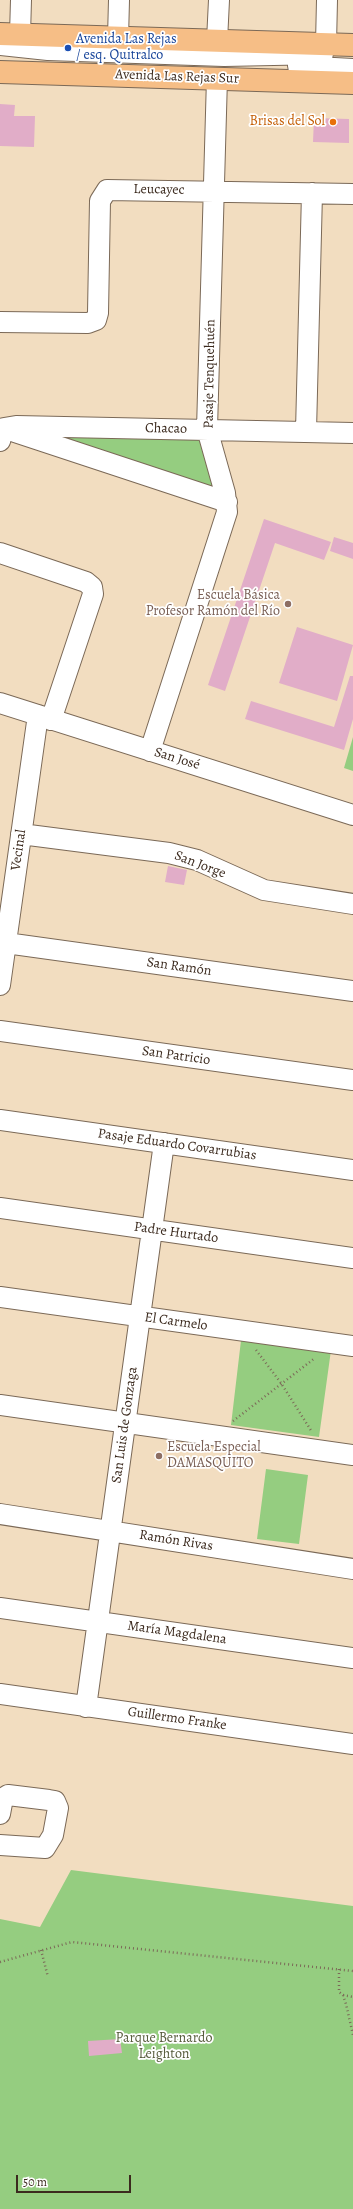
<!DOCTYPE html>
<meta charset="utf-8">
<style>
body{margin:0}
#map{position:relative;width:353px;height:2209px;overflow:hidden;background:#f2ddc0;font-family:Alegreya,serif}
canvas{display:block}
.scale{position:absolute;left:16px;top:2175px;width:115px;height:18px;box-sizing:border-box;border:2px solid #3b2a1e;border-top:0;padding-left:5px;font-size:12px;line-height:14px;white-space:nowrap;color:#3b2a1e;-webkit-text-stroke:3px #fff;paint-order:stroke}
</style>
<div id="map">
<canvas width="353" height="2209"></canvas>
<div class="scale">50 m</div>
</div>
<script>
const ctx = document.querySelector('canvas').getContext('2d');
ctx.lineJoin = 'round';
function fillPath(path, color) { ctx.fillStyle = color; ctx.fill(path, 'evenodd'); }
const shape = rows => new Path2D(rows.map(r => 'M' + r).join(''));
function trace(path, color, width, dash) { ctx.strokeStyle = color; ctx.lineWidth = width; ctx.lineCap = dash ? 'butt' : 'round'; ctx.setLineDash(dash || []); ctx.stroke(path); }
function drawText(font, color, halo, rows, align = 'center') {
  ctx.font = font + ' Alegreya,serif'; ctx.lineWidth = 3.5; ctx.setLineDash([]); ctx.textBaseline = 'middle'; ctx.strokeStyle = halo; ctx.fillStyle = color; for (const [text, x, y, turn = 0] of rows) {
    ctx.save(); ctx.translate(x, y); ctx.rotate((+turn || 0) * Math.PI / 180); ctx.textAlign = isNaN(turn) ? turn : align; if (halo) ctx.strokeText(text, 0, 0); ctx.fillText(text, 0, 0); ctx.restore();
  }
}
fillPath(shape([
 [17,429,208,436,223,498],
 [353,737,353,771,344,768],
 [242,1332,332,1343,319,1437,231,1425],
 [266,1469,308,1475,299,1544,257,1539],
 [71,1870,353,1906,353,2209,0,2209,0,1919,40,1927]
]), '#95cd80');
fillPath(shape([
 [0,104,15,105,14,116,35,116,34,147,0,146],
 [314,118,349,119,349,143,313,142],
 [264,519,331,542,324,560,275,543,225,691,208,685],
 [334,537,353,543,353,559,330,551],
 [297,627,353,645,337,701,279,683],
 [350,676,353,676,353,719,344,750,245,719,251,701,334,727],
 [168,866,187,870,184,885,165,882],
 [120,2039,122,2053,89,2056,88,2041]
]), '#e1adc8');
const minor = shape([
 [20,35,21,0],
 [118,38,119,0],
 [217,41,219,0],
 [326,44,327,0],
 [0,45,48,50,224,56,323,54],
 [298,66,353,69],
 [0,322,88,323,96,320,98,313,100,201,107,190,353,194],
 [306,431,312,193],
 [15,432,227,502],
 [0,441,4,428,16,426,353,433],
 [0,553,86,582,92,587,93,594,51,720],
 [0,703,353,815],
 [150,751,227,512,225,493,207,429,217,78],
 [21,834,169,853,197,860,264,890,353,904],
 [6,943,353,991],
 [0,985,38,715],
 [0,1031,353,1080],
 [0,1120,353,1170],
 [0,1208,353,1258],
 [0,1297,353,1346],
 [0,1405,353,1455],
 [0,1514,353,1569],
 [0,1608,353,1658],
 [0,1694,353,1744],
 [86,1707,164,1143],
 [0,1814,3,1798,8,1795,49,1800,55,1801,58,1808,53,1835,45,1848,0,1845]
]);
const major = shape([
 [0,34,353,45],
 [0,72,353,83]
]);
trace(minor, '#7b6957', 22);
trace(major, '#7b6957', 24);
trace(shape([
 [256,1350,281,1383,312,1432],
 [233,1421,315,1358],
 [41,1950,48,1977],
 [0,1962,72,1942,353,1971],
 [339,1969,339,1992,343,1995,346,2004,353,2035],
 [343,1995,353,1997]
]), '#7b6957', 2.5, [1, 3]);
trace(minor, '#fff', 20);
trace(major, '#f6be86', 22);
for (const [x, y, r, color] of [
 [68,48,4,"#1a4fb4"],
 [333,122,4,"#e8710a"],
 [288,604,4,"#8d6e63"],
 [159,1456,4,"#8d6e63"]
]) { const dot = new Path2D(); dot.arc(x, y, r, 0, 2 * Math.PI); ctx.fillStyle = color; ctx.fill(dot); trace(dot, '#fff', 1.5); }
drawText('14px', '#164399', '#fff', [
 ["Avenida Las Rejas",76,40],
 ["/ esq. Quitralco",76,56]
], 'left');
drawText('14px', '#3b2a1e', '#fff', [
 ["Avenida Las Rejas Sur",177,77,2],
 ["Leucayec",159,190,1],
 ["Pasaje Tenquehuén",210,374,-89],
 ["Chacao",166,429,1],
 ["San José",177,759,17],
 ["Vecinal",19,850,-82],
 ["San Jorge",200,865,21],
 ["San Ramón",179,967,8],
 ["San Patricio",176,1056,8],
 ["Pasaje Eduardo Covarrubias",177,1145,8],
 ["Padre Hurtado",176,1233,8],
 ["El Carmelo",176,1322,8],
 ["San Luis de Gonzaga",125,1425,-82],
 ["Ramón Rivas",176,1541,9],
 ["María Magdalena",177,1633,8],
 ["Guillermo Franke",177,1719,8]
]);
drawText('14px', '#c56008', '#fff', [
 ["Brisas del Sol",325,122]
], 'right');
drawText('14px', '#785e54', '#fff', [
 ["Escuela Básica",280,596],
 ["Profesor Ramón del Río",280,612],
 ["Escuela Especial",167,1448,"left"],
 ["DAMASQUITO",167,1464,"left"]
], 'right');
drawText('14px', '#565b3b', '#fff', [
 ["Parque Bernardo",164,2039],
 ["Leighton",164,2055]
]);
</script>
